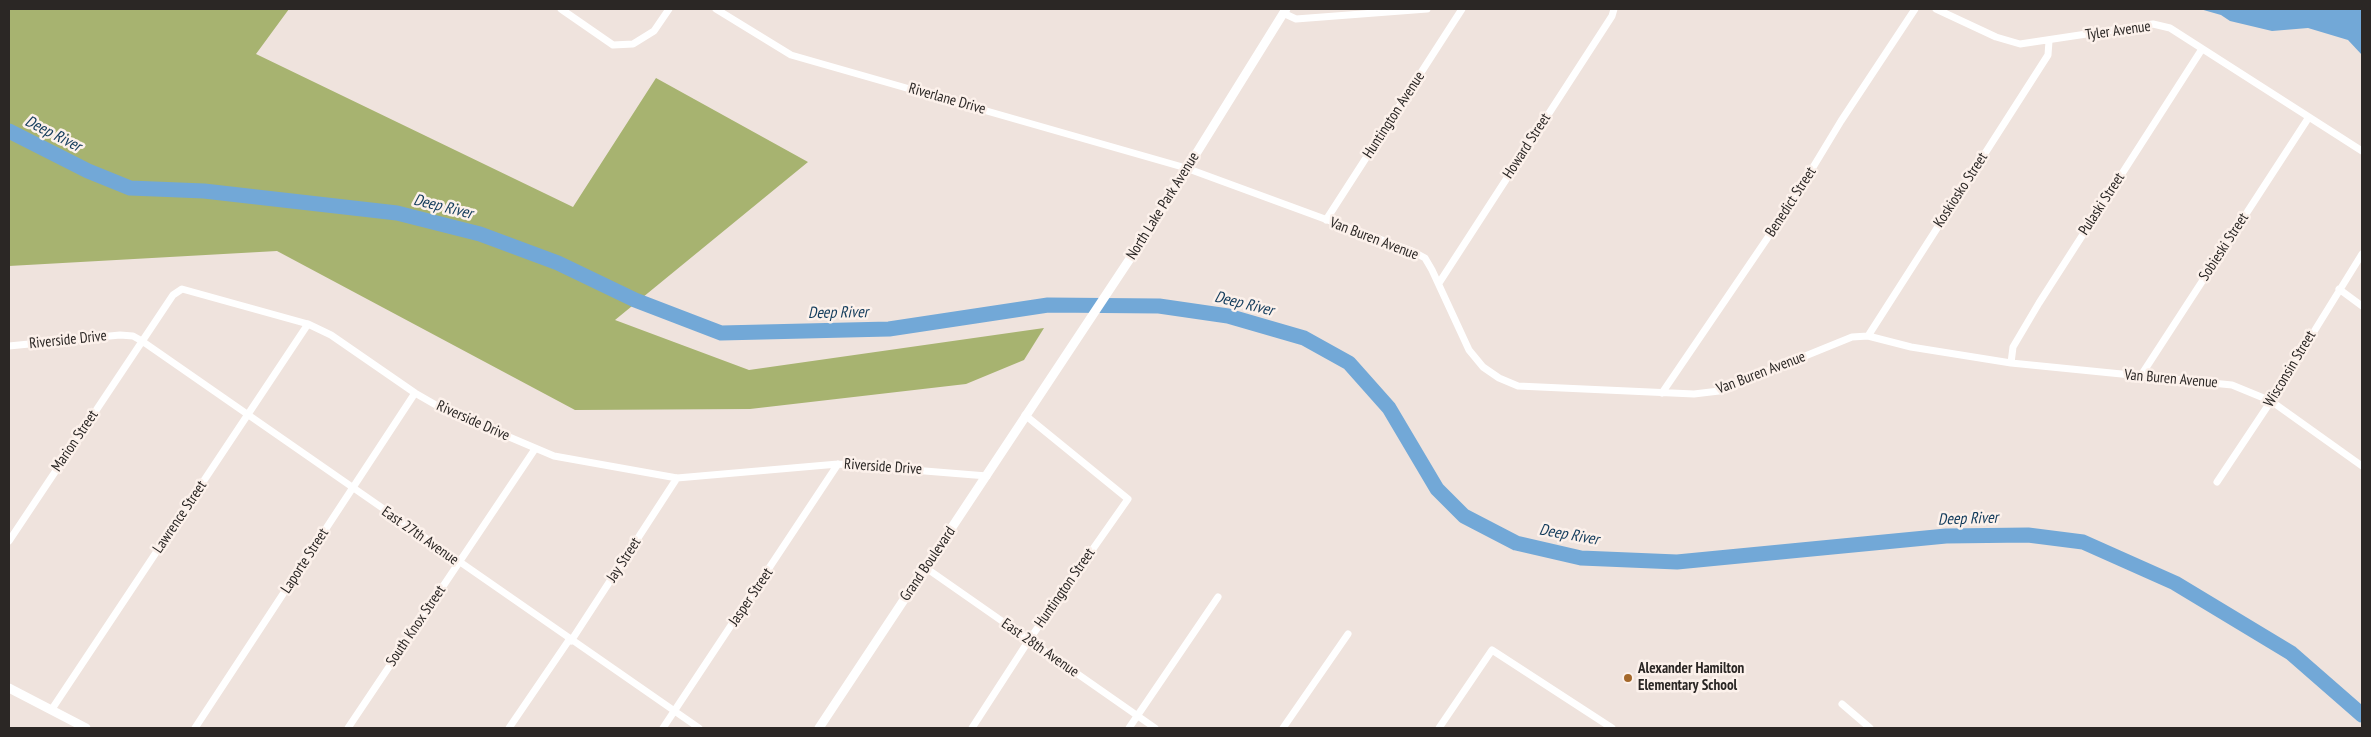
<!DOCTYPE html>
<style>
body{margin:0}
#map{position:relative;width:2371px;height:737px;overflow:hidden;background:#efe3dd;font-family:"PT Sans Narrow",sans-serif}
canvas{display:block}
.frame{position:absolute;inset:0;border:10px solid #2b2725;pointer-events:none}
</style>
<div id="map">
<canvas width="2371" height="737"></canvas>
<div class="frame"></div>
</div>
<script>
const ctx = document.querySelector('canvas').getContext('2d');
ctx.lineJoin = 'round';
function fillPath(path, color) { ctx.fillStyle = color; ctx.fill(path, 'evenodd'); }
const shape = rows => new Path2D(rows.map(r => 'M' + r).join(''));
function trace(path, color, width, dash) { ctx.strokeStyle = color; ctx.lineWidth = width; ctx.lineCap = dash ? 'butt' : 'round'; ctx.setLineDash(dash || []); ctx.stroke(path); }
function drawText(font, color, halo, rows, align = 'center') {
  ctx.font = font + ' "PT Sans Narrow",sans-serif'; ctx.lineWidth = 5; ctx.setLineDash([]); ctx.textBaseline = 'middle'; ctx.strokeStyle = halo; ctx.fillStyle = color; for (const [text, x, y, turn = 0] of rows) {
    ctx.save(); ctx.translate(x, y); ctx.rotate((+turn || 0) * Math.PI / 180); ctx.textAlign = isNaN(turn) ? turn : align; if (halo) ctx.strokeText(text, 0, 0); ctx.fillText(text, 0, 0); ctx.restore();
  }
}
fillPath(shape([
 [9,9,289,9,256,54,573,207,656,78,808,162,615,320,749,370,1044,328,1024,360,966,384,750,409,575,410,277,251,9,266]
]), '#a7b370');
fillPath(shape([
 [2200,9,2362,9,2362,55,2348,40,2308,28,2272,31,2230,21,2221,15]
]), '#72a8d7');
trace(shape([
 [9,131,88,171,130,188,204,191,397,213,480,234,558,263,635,300,721,333,889,329,1048,305,1159,306,1228,316,1304,338,1349,363,1389,408,1437,489,1464,516,1516,543,1581,558,1677,562,1946,536,2028,535,2083,542,2175,583,2291,653,2362,715]
]), '#72a8d7', 15);
trace(shape([
 [561,9,613,45,633,44,654,31,669,9],
 [716,9,791,55,1186,168,1412,251,1425,258,1432,270,1469,350,1483,367,1499,378,1518,386,1694,394,1719,391,1852,337,1868,336,1911,347,2011,363,2232,385,2271,401,2362,466],
 [1936,9,1996,37,2020,44,2153,24,2170,28,2362,151],
 [1283,13,1296,19,1427,9],
 [1326,220,1462,9],
 [1439,283,1612,16,1614,9],
 [2339,289,2362,306],
 [1868,336,2048,55,2049,41],
 [9,346,120,335,133,336,142,341,699,728],
 [2011,363,2013,347,2039,303,2202,49],
 [2140,377,2309,117],
 [1662,393,1792,202,1841,121,1915,9],
 [2217,482,2271,401,2362,254],
 [9,541,173,295,182,289,308,324,331,335,415,393,441,408,554,456,677,478,838,464,987,476],
 [926,568,1155,728],
 [571,641,677,478],
 [1842,704,1870,728],
 [52,709,308,324],
 [195,728,415,393],
 [348,728,535,449],
 [509,728,569,640],
 [663,728,838,464],
 [972,728,1029,640,1128,499,1025,415],
 [1129,728,1218,597],
 [1283,728,1348,634],
 [1439,728,1492,650,1612,728]
]), '#fff', 7);
trace(shape([
 [9,688,86,728],
 [819,728,1145,236,1286,9]
]), '#fff', 9);
for (const [x, y, r, color] of [
 [1628,678,5,"#a4682a"]
]) { const dot = new Path2D(); dot.arc(x, y, r, 0, 2 * Math.PI); ctx.fillStyle = color; ctx.fill(dot); trace(dot, '#fcf1eb', 2); }
drawText('15px', '#2b2725', '#fcf1eb', [
 ["Tyler Avenue",2118,31,-8],
 ["Riverlane Drive",947,99,16],
 ["Huntington Avenue",1394,115,-57],
 ["Howard Street",1527,146,-57],
 ["Koskiosko Street",1961,190,-57],
 ["Benedict Street",1791,202,-57],
 ["Pulaski Street",2102,204,-57],
 ["North Lake Park Avenue",1163,206,-58],
 ["Van Buren Avenue",1374,239,21],
 ["Sobieski Street",2224,247,-57],
 ["Riverside Drive",68,340,-6],
 ["Wisconsin Street",2290,369,-59],
 ["Van Buren Avenue",1761,373,-21],
 ["Van Buren Avenue",2171,379,5],
 ["Riverside Drive",473,421,24],
 ["Marion Street",75,441,-56],
 ["Riverside Drive",883,467,4],
 ["Lawrence Street",180,517,-56],
 ["East 27th Avenue",420,536,35],
 ["Jay Street",624,560,-57],
 ["Laporte Street",305,561,-57],
 ["Grand Boulevard",928,564,-56],
 ["Huntington Street",1065,588,-55],
 ["Jasper Street",751,597,-56],
 ["South Knox Street",416,626,-56],
 ["East 28th Avenue",1040,648,35]
]);
drawText('bold 15px', '#2b2725', '#fcf1eb', [
 ["Alexander Hamilton",1638,669],
 ["Elementary School",1638,686]
], 'left');
drawText('italic 16px', '#123b5b', '#fcf1eb', [
 ["Deep River",53,134,27],
 ["Deep River",443,207,14],
 ["Deep River",1244,304,14],
 ["Deep River",838,313,-1],
 ["Deep River",1968,519,-2],
 ["Deep River",1569,535,10]
]);
</script>
